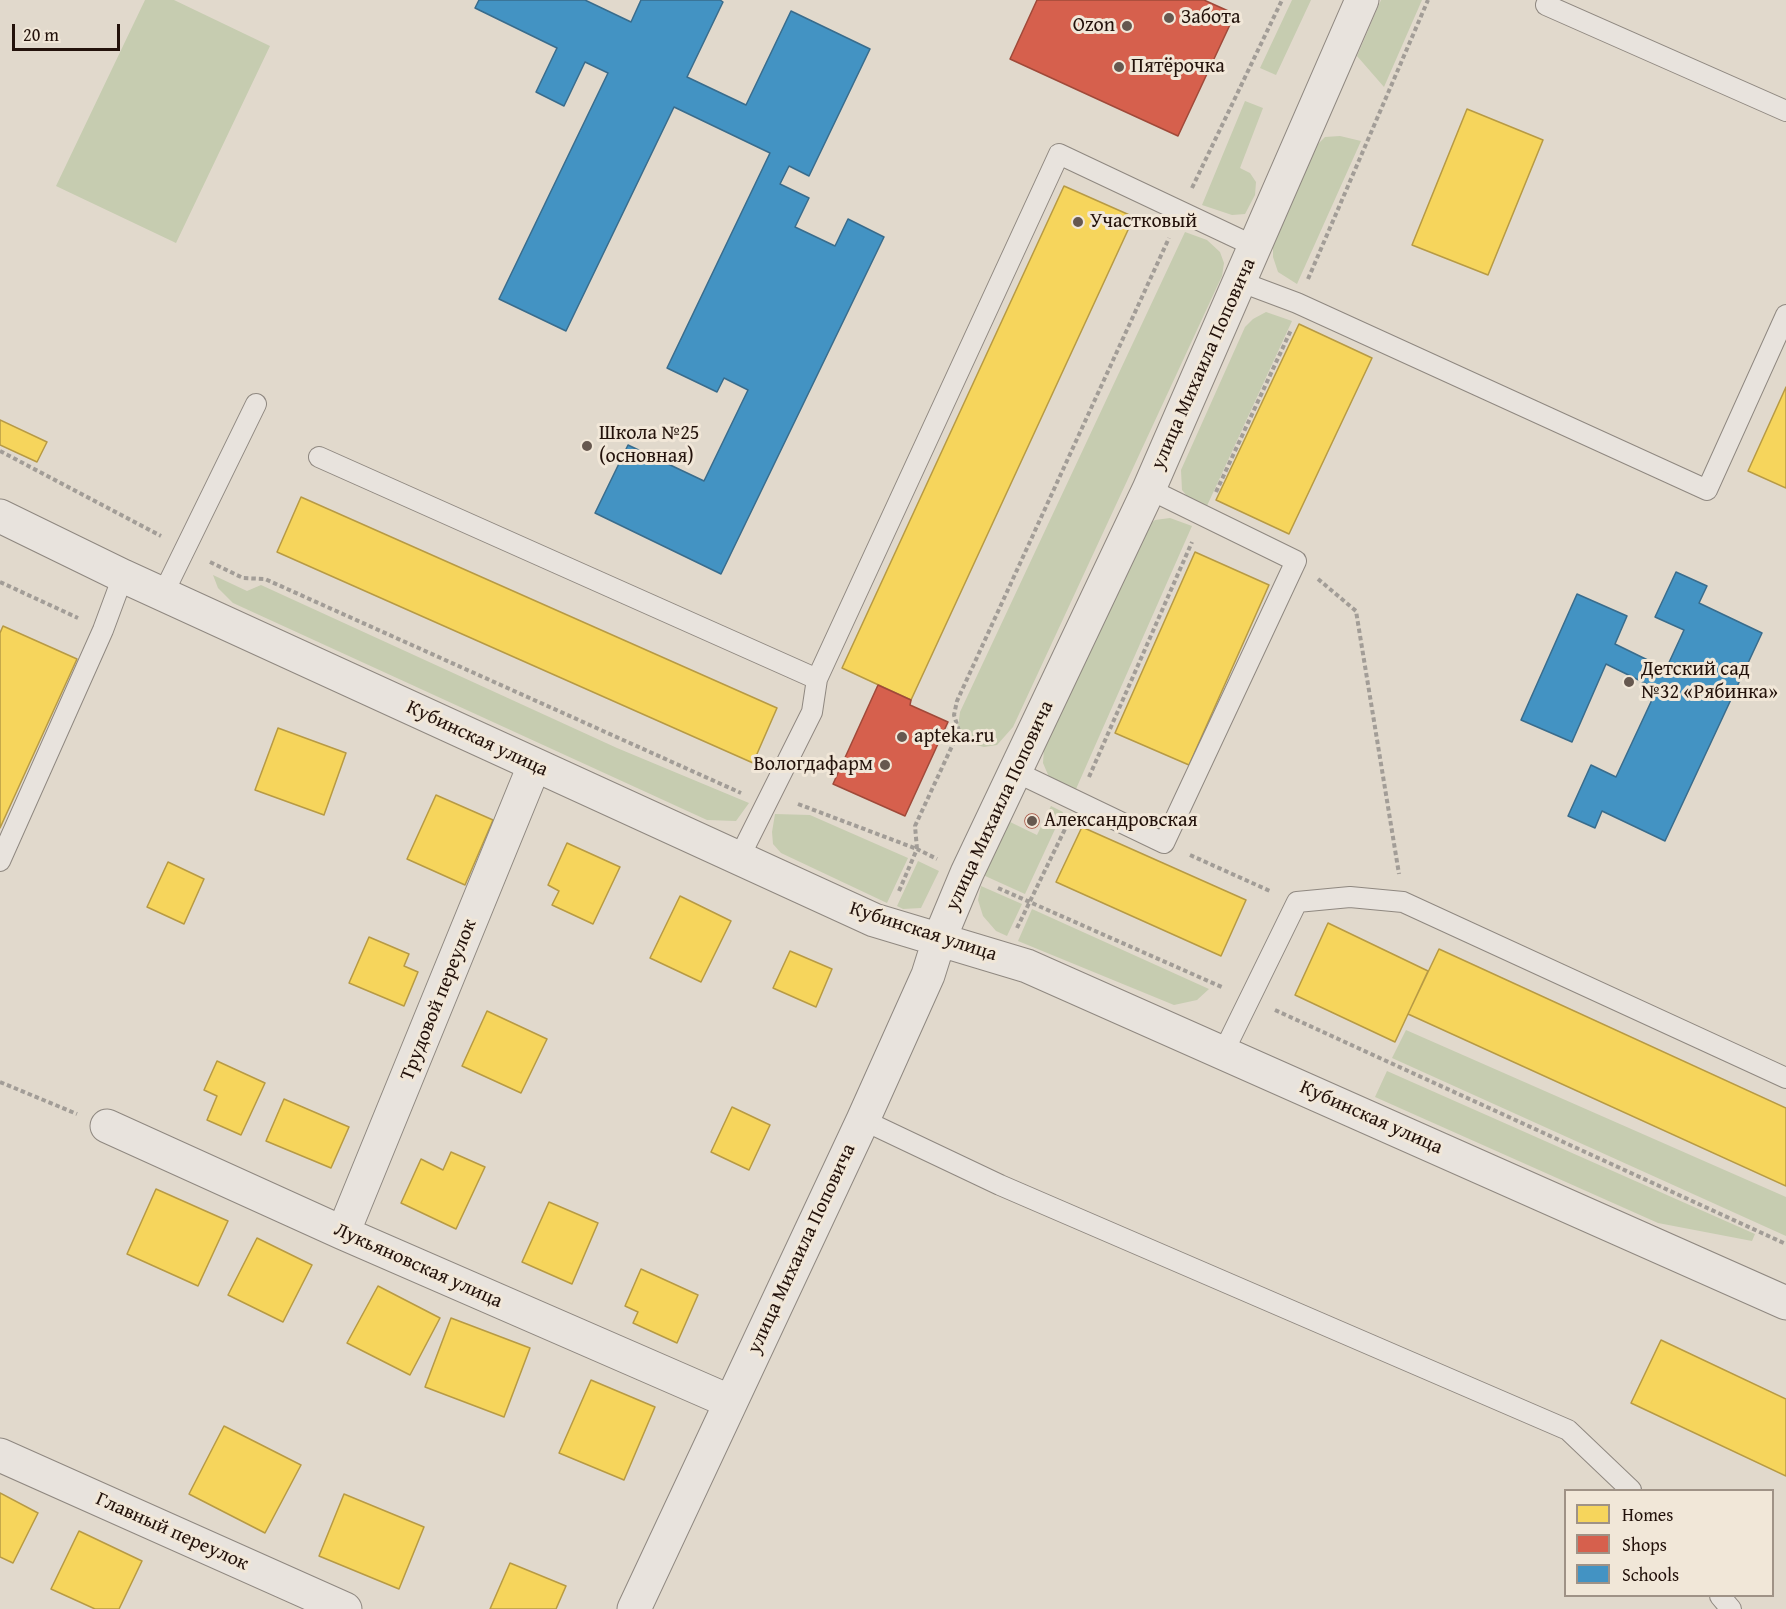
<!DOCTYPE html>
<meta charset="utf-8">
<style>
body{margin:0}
#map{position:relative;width:1786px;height:1609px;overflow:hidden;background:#e1d9cc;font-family:"Gentium Book Plus",serif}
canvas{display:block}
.legend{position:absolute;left:1564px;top:1489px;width:210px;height:108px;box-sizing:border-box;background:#f1e7d8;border:2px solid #9f9286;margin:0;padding:8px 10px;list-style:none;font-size:18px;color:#23120b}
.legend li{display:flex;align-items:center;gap:12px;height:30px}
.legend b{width:30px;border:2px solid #9f9286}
.scale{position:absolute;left:12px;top:24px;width:108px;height:27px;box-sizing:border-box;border:3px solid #23120b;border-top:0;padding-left:8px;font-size:18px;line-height:21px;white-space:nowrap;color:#23120b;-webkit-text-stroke:4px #f1e7d8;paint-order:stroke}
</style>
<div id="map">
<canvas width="1786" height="1609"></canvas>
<ul class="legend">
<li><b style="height:16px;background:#f6d55c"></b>Homes</li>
<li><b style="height:16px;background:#d6604d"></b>Shops</li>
<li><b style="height:16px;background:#4393c3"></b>Schools</li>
</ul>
<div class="scale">20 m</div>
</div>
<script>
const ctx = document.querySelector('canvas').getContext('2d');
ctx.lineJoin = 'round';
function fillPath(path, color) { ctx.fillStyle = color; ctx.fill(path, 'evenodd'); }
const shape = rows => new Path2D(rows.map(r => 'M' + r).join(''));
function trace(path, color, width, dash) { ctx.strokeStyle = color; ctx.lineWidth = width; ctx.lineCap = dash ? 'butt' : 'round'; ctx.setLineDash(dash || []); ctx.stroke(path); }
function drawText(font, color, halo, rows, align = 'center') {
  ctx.font = font + ' "Gentium Book Plus",serif'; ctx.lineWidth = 6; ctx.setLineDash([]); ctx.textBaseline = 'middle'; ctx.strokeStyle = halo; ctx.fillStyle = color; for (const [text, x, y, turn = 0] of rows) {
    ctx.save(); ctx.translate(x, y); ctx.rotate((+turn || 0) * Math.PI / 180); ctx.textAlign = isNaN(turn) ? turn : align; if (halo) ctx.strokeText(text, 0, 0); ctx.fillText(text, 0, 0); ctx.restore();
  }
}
fillPath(shape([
 [145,0,174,0,270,46,176,243,56,186],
 [1292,0,1311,0,1276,75,1260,68],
 [1381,0,1422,0,1384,87,1357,56],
 [1245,101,1263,108,1240,168,1250,173,1256,182,1255,195,1245,214,1232,215,1202,205],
 [1340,136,1361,141,1297,284,1278,272,1273,257,1273,246,1317,145,1325,137],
 [1185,232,1207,240,1220,252,1224,263,1222,276,1013,727,997,745,984,747,969,743,958,727,960,712],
 [1266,312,1292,321,1206,508,1192,502,1182,490,1181,470,1245,327,1253,319],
 [1170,518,1192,526,1076,789,1049,777,1043,763,1044,748,1144,529,1155,520],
 [213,575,247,591,261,585,617,748,749,803,736,821,707,820,233,603,218,588],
 [1051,806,1063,812,1025,894,983,875,1008,821,1037,835],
 [775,814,810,815,908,858,887,903,781,853,773,844,772,832],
 [918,861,939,871,921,908,903,909,897,906],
 [981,886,1022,904,1007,936,996,931,983,916,978,900],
 [1032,909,1209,989,1197,1000,1174,1005,1018,941],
 [1406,1030,1786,1197,1786,1236,1392,1058],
 [1387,1071,1755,1234,1752,1241,1658,1223,1375,1097]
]), '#c6ccb0');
const homes = shape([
 [1467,109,1543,140,1488,275,1412,245,1467,109],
 [1064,186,1134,217,911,700,842,668,1064,186],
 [1299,324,1372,358,1289,534,1216,500,1299,324],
 [1786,387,1786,488,1748,471,1786,387],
 [0,420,47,442,37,462,0,445,0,420],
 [301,497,777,708,753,763,277,552,301,497],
 [1195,552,1269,585,1189,765,1115,733,1195,552],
 [3,626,77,659,0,828,0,633,3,626],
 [278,728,346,753,324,815,255,790,278,728],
 [436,795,493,820,465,885,407,859,436,795],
 [1082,827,1246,900,1221,956,1056,882,1082,827],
 [567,843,620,867,593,924,552,905,559,891,548,885,567,843],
 [168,862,204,879,184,924,147,907,168,862],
 [680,896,731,921,701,982,650,958,680,896],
 [1328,923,1428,971,1395,1042,1295,995,1328,923],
 [369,937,409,954,404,966,418,972,404,1006,349,983,369,937],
 [1439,949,1786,1108,1786,1186,1408,1014,1439,949],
 [790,951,832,969,816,1007,773,988,790,951],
 [487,1011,547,1039,521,1093,462,1066,487,1011],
 [217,1061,265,1083,241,1135,207,1120,217,1096,204,1090,217,1061],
 [284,1099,349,1127,331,1168,266,1141,284,1099],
 [732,1107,770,1125,749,1170,711,1152,732,1107],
 [451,1152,485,1167,456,1229,401,1203,421,1159,443,1170,451,1152],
 [156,1189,228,1221,198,1286,127,1254,156,1189],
 [549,1202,598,1223,572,1284,522,1262,549,1202],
 [257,1238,312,1265,283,1322,228,1295,257,1238],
 [641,1269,698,1295,677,1343,633,1323,638,1312,625,1306,641,1269],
 [378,1286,440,1318,410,1375,347,1343,378,1286],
 [451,1318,530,1348,504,1417,425,1387,451,1318],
 [1661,1340,1786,1399,1786,1476,1631,1403,1661,1340],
 [591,1380,655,1407,624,1480,559,1453,591,1380],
 [224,1426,301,1465,265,1533,189,1494,224,1426],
 [0,1493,38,1513,13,1563,0,1557,0,1493],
 [344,1494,424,1527,399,1589,319,1556,344,1494],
 [79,1531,142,1561,119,1609,95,1609,51,1589,79,1531],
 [510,1563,566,1586,556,1609,490,1609,510,1563]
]);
fillPath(homes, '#f6d55c');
trace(homes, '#b79a44', 1.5);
const shops = shape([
 [1037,0,1204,0,1235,14,1178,136,1010,59,1037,0],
 [878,685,911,700,910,705,948,722,905,816,833,784,878,685],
 '1025 821a7 7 0 1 1 14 0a7 7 0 1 1-14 0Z'
]);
fillPath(shops, '#d6604d');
trace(shops, '#a04939', 1.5);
const schools = shape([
 [479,0,585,0,631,22,641,0,720,0,723,2,687,77,746,105,791,11,870,49,809,176,789,166,780,184,809,198,795,227,835,246,848,219,884,237,721,574,595,513,628,445,704,481,748,390,724,378,717,392,667,368,770,153,674,107,566,331,499,299,608,73,585,62,564,106,536,92,557,48,475,8,479,0],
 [1676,572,1707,586,1699,603,1762,633,1665,841,1602,811,1595,828,1568,816,1591,765,1616,777,1657,689,1606,664,1572,742,1521,720,1577,594,1627,616,1615,644,1666,669,1684,630,1655,617,1676,572]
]);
fillPath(schools, '#4393c3');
trace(schools, '#396c8c', 1.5);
const lane = shape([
 [1546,5,1786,111],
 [1241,282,1297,303,1707,490,1786,315],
 [319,457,817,679],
 [163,594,256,404],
 [1016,772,1164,843,1296,561,1149,489],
 [739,858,812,712,817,679,1059,154,1256,247],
 [0,861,103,630,123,576],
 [1223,1053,1297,902,1350,897,1403,902,1786,1078],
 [863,1120,1000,1185,1568,1430,1631,1490],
 [1720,1596,1731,1609]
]);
const street = shape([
 [0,516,123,576,874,920,1027,966,1786,1303],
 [107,1126,343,1233,731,1402],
 [343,1233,534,766],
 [0,1455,345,1609],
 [634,1609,863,1120,928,975,939,940,967,873,1149,489,1362,0]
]);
trace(lane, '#8f8880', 22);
trace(street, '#8f8880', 35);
trace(shape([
 [1192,188,1282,0],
 [1308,279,1428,0],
 [0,451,161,536],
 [1216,492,1291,330],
 [210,562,243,578,265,579,741,793],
 [1318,579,1356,611,1399,874],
 [0,582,78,618],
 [1089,777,1192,542],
 [798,804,917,849,915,826,959,731,954,715,957,701,1169,238],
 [1190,855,1270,891],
 [998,888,1224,988],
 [899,891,917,849,937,859],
 [1017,928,1066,827],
 [1275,1010,1786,1244],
 [0,1082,77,1114]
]), '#a29d97', 4, [4.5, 3]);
trace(lane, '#e8e3dd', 20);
trace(street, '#e8e3dd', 33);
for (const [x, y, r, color] of [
 [1169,18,6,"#66584f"],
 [1127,26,6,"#66584f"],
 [1119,67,6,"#66584f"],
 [1078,222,6,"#66584f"],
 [587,446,6,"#66584f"],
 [1629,682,6,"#66584f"],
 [902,737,6,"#66584f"],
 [885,765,6,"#66584f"],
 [1032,821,6,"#66584f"]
]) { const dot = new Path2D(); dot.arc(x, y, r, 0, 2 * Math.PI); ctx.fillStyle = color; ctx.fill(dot); trace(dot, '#f1e7d8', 2); }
drawText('20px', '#23120b', '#f1e7d8', [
 ["Забота",1181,18],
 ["Ozon",1115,26,"right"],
 ["Пятёрочка",1131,67],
 ["Участковый",1090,222],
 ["Школа №25",599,434],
 ["(основная)",599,457],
 ["Детский сад",1641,670],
 ["№32 «Рябинка»",1641,693],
 ["apteka.ru",914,737],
 ["Вологдафарм",873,765,"right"],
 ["Александровская",1044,821]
], 'left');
drawText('20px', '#23120b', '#f1e7d8', [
 ["улица Михаила Поповича",1204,364,-66],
 ["Кубинская улица",477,739,25],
 ["улица Михаила Поповича",1000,806,-65],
 ["Кубинская улица",923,932,18],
 ["Трудовой переулок",439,1000,-68],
 ["Кубинская улица",1371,1118,24],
 ["улица Михаила Поповича",802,1249,-65],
 ["Лукьяновская улица",418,1266,24],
 ["Главный переулок",172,1532,24]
]);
</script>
